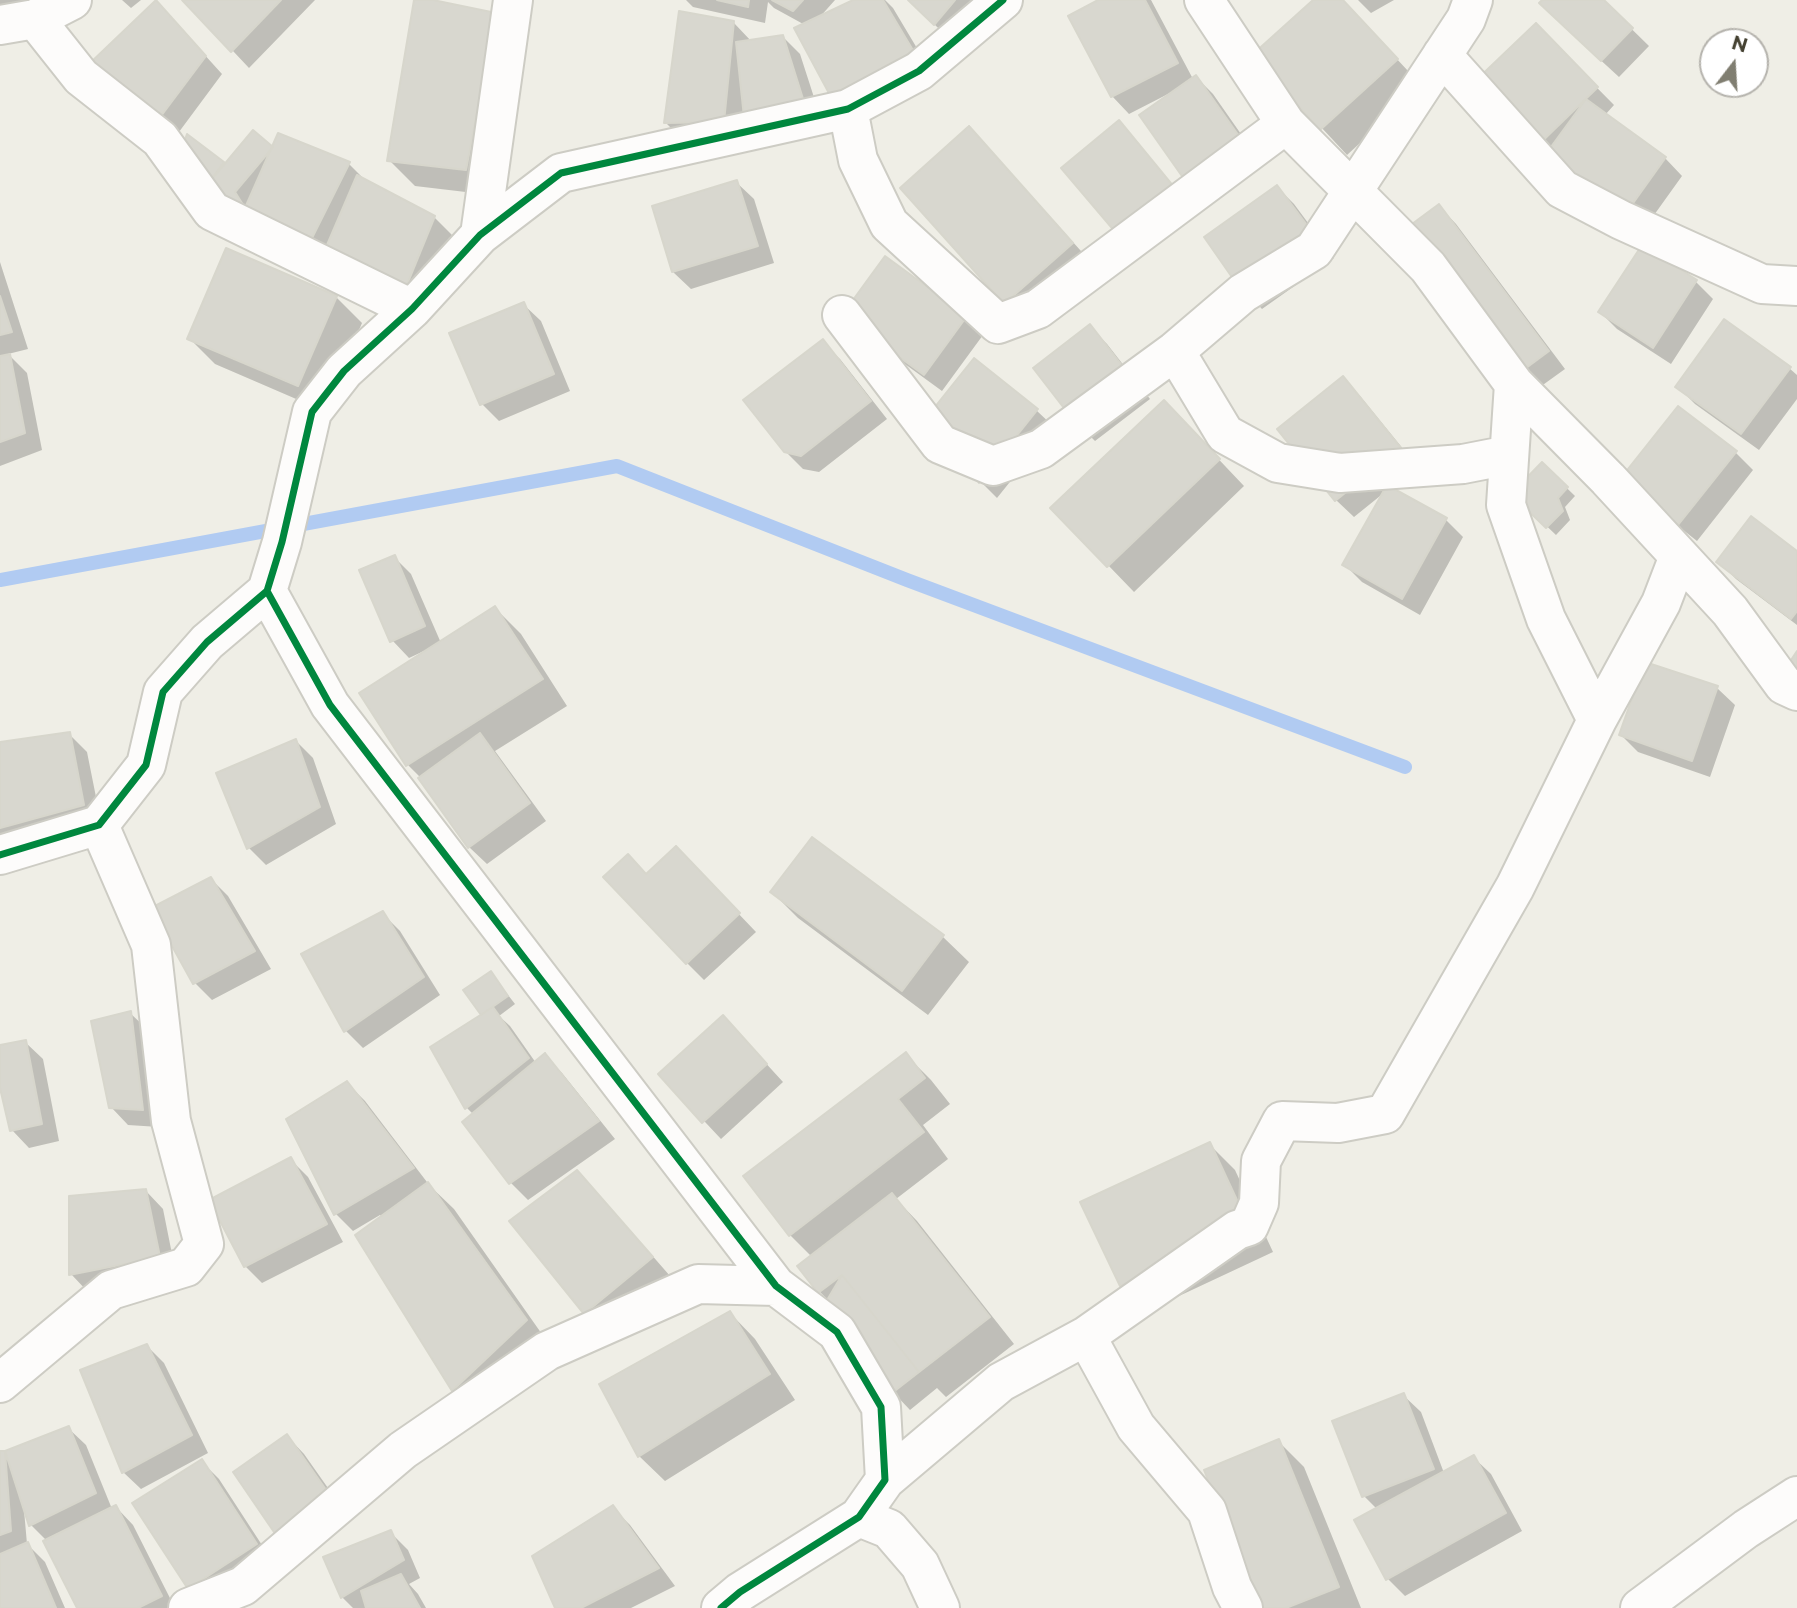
<!DOCTYPE html>
<style>
body{margin:0}
#map{position:relative;width:1797px;height:1608px;overflow:hidden;background:#efeee6;font-family:Montserrat,sans-serif}
canvas{display:block}
.north{position:absolute;left:1699px;top:28px;width:70px;height:70px;box-sizing:border-box;background:#fff;border:2px solid #b5b3ad;border-radius:50%;rotate:17deg;font-size:19px;font-weight:700;line-height:28px;text-align:center;color:#454232}
.north::after{content:'';display:block;margin:auto;width:24px;height:32px;background:#807e71;clip-path:polygon(50% 0,100% 100%,50% 72%,0 100%)}
</style>
<div id="map">
<canvas width="1797" height="1608"></canvas>
<div class="north">N</div>
</div>
<script>
const ctx = document.querySelector('canvas').getContext('2d');
ctx.lineJoin = 'round';
function fillPath(path, color) { ctx.fillStyle = color; ctx.fill(path, 'evenodd'); }
const shape = rows => new Path2D(rows.map(r => 'M' + r).join(''));
function trace(path, color, width, dash) { ctx.strokeStyle = color; ctx.lineWidth = width; ctx.lineCap = dash ? 'butt' : 'round'; ctx.setLineDash(dash || []); ctx.stroke(path); }
fillPath(shape([
 [0,0,49,0,0,23],
 [122,0,141,0,131,8],
 [185,0,315,0,249,68],
 [416,0,495,15,491,195,415,186,389,160],
 [686,0,835,0,819,18,857,0,885,0,893,8,930,70,805,25,774,8,768,2,765,23,693,7],
 [909,0,1002,0,960,49],
 [1102,0,1151,0,1193,79,1196,77,1213,94,1257,157,1170,93,1129,114,1112,96],
 [1315,0,1342,0,1422,86,1347,155,1254,55],
 [1358,0,1394,0,1371,13],
 [1544,0,1602,0,1649,46,1619,77,1558,21],
 [173,20,222,74,176,136,107,83],
 [734,23,752,42,782,36,800,54,821,119,683,140,666,123],
 [1536,26,1614,105,1605,115,1665,158,1682,176,1639,236,1543,162],
 [1119,123,1190,205,1135,250],
 [969,129,994,154,1098,270,1006,303],
 [253,133,274,150,349,164,366,181,434,217,452,235,424,303,218,210,188,137,225,165],
 [736,182,754,199,774,263,691,289,673,272],
 [1277,187,1294,204,1334,258,1262,309,1245,291],
 [1439,206,1456,224,1565,369,1540,387,1523,370],
 [0,262,28,349,8,354,27,373,42,450,0,466],
 [1696,282,1713,299,1671,364,1617,329,1600,312],
 [336,297,362,323,324,411,215,364,189,338],
 [523,304,541,321,570,391,499,421,482,404],
 [966,318,983,335,942,391,861,332],
 [1090,327,1107,344,1150,399,1095,441,1078,424],
 [822,342,840,359,887,419,819,472,803,469,785,451],
 [1789,368,1797,375,1797,399,1759,450,1695,404,1678,387],
 [1343,379,1360,396,1417,466,1389,488,1446,520,1463,537,1420,615,1362,582,1345,565,1385,492,1354,517,1336,500],
 [1679,409,1736,453,1753,470,1697,541,1640,496],
 [1036,410,1054,427,997,498,980,481],
 [1189,428,1244,486,1134,592,1053,508],
 [1542,464,1575,496,1565,507,1570,520,1556,535,1513,494],
 [1797,553,1797,625,1736,579,1719,562],
 [394,557,411,574,441,643,495,608,521,634,567,706,495,751,546,821,487,864,469,847,421,778,408,765,362,694,425,653,424,651,409,658,392,640],
 [1646,664,1717,688,1735,705,1710,777,1638,752,1621,735],
 [69,734,87,752,101,822,0,840,0,744],
 [296,741,313,758,336,824,266,865,249,848],
 [812,839,943,937,969,962,928,1015,798,918,772,892],
 [693,866,756,932,704,980,687,963,647,875],
 [211,879,228,896,271,969,212,1000,195,983],
 [382,913,400,931,440,995,363,1048,346,1031],
 [491,973,515,1004,499,1016,510,1026,536,1063,545,1056,562,1073,615,1139,528,1200,511,1183,464,1122,473,1114,467,1108,433,1048,483,1015],
 [130,1013,148,1030,159,1127,128,1125,111,1107],
 [740,1035,783,1082,721,1139,660,1074],
 [25,1042,43,1059,59,1141,29,1148,12,1130,0,1080,0,1046],
 [905,1054,931,1080,950,1104,923,1125,948,1159,896,1199,917,1221,1014,1344,946,1397,937,1388,910,1410,893,1392,829,1301,820,1292,812,1257,790,1235],
 [347,1083,365,1101,430,1186,454,1209,551,1347,478,1416,453,1390,357,1235,382,1217,380,1215,353,1231,336,1214,288,1120],
 [1209,1144,1235,1170,1273,1252,1147,1311,1121,1285],
 [290,1159,308,1177,343,1242,262,1283,245,1266],
 [577,1172,602,1198,677,1284,611,1338,586,1313],
 [146,1191,163,1209,176,1274,88,1292,71,1274],
 [730,1313,755,1339,795,1400,665,1481,639,1456],
 [147,1346,164,1363,208,1453,141,1489,123,1472],
 [1403,1395,1421,1412,1444,1473,1473,1457,1491,1474,1522,1531,1405,1596,1388,1579,1377,1509,1364,1496],
 [68,1428,86,1445,112,1509,116,1507,133,1525,175,1608,78,1608,47,1541,31,1525,24,1510,27,1544,45,1562,65,1608,0,1608,0,1453],
 [287,1436,304,1454,347,1515,235,1473],
 [1278,1441,1304,1467,1361,1608,1261,1608],
 [201,1461,219,1479,273,1562,189,1588],
 [612,1507,630,1525,675,1586,631,1608,557,1608],
 [390,1532,408,1550,420,1578,409,1584,418,1594,426,1608,353,1608,342,1597]
]), '#0003');
trace(shape([
 [0,580,617,466,907,580,1405,767]
]), '#b1cbf2', 14);
const building = shape([
 [156,0,206,56,158,120,87,66,156,0],
 [182,0,281,0,231,52,182,0],
 [414,0,433,0,496,13,466,170,387,161,414,0],
 [717,0,749,0,748,7,717,0],
 [772,0,803,0,793,11,772,0],
 [853,0,883,0,914,52,831,97,794,28,853,0],
 [908,0,955,0,934,25,908,0],
 [1098,0,1145,0,1178,63,1111,97,1068,16,1098,0],
 [1313,0,1343,0,1398,59,1320,130,1252,55,1313,0],
 [1542,0,1604,0,1633,28,1601,61,1539,3,1542,0],
 [679,11,734,21,724,122,664,123,679,11],
 [1536,23,1598,87,1531,152,1469,87,1536,23],
 [783,35,804,102,744,117,736,42,783,35],
 [1196,75,1241,139,1184,179,1139,115,1196,75],
 [1586,99,1666,157,1621,220,1540,162,1586,99],
 [1119,120,1174,187,1117,234,1061,168,1119,120],
 [969,126,1073,243,1004,304,900,188,969,126],
 [253,130,273,147,235,192,245,208,207,185,253,130],
 [278,133,350,162,308,246,245,208,278,133],
 [187,134,224,162,207,185,177,163,187,134],
 [357,175,435,216,406,287,324,252,357,175],
 [737,180,758,246,672,272,652,206,737,180],
 [1277,185,1318,240,1243,293,1204,237,1277,185],
 [1439,204,1549,351,1522,371,1412,224,1439,204],
 [1642,245,1697,280,1653,348,1598,312,1642,245],
 [226,248,337,296,298,386,187,339,226,248],
 [885,256,967,316,924,375,842,315,885,256],
 [0,296,12,332,0,335,0,296],
 [524,302,554,374,480,405,449,333,524,302],
 [1724,319,1791,367,1741,434,1675,387,1724,319],
 [1090,324,1134,381,1077,425,1033,368,1090,324],
 [823,339,871,401,801,456,784,452,743,400,823,339],
 [10,354,25,433,0,442,0,356,10,354],
 [974,358,1038,409,979,483,930,413,974,358],
 [1343,376,1401,448,1335,501,1277,429,1343,376],
 [1164,400,1220,459,1107,567,1050,508,1164,400],
 [1678,406,1737,451,1678,525,1620,479,1678,406],
 [1542,462,1568,487,1558,498,1563,511,1546,528,1511,494,1542,462],
 [1387,485,1447,518,1402,599,1342,565,1387,485],
 [1751,516,1797,551,1797,611,1791,619,1716,562,1751,516],
 [395,555,425,626,390,642,359,570,395,555],
 [495,606,543,679,406,766,359,693,495,606],
 [1797,651,1797,669,1789,663,1797,651],
 [1645,662,1718,686,1692,761,1619,735,1645,662],
 [70,732,84,805,0,828,0,742,70,732],
 [480,733,530,803,468,848,418,778,480,733],
 [296,739,320,807,247,849,216,773,296,739],
 [812,837,944,935,902,991,770,892,812,837],
 [676,846,740,913,686,964,603,877,628,854,646,874,676,846],
 [211,877,255,951,193,984,151,908,211,877],
 [383,911,424,977,344,1032,301,954,383,911],
 [491,971,508,996,481,1015,463,990,491,971],
 [493,1007,529,1058,465,1109,430,1047,493,1007],
 [131,1011,143,1110,109,1108,91,1021,131,1011],
 [723,1015,767,1064,702,1123,658,1074,723,1015],
 [26,1040,42,1124,10,1131,0,1088,0,1045,26,1040],
 [906,1052,925,1078,898,1099,924,1132,789,1236,743,1176,906,1052],
 [545,1053,599,1121,509,1184,462,1122,545,1053],
 [347,1081,414,1168,334,1215,286,1119,347,1081],
 [1210,1142,1249,1226,1120,1286,1080,1202,1210,1142],
 [291,1157,327,1224,244,1267,209,1200,291,1157],
 [577,1170,653,1257,584,1314,509,1221,577,1170],
 [428,1182,527,1320,452,1391,355,1235,428,1182],
 [146,1189,160,1257,69,1275,69,1196,146,1189],
 [892,1193,990,1317,919,1372,842,1275,818,1293,797,1266,892,1193],
 [842,1275,919,1372,892,1393,823,1307,842,1275],
 [730,1311,770,1374,638,1457,599,1384,730,1311],
 [147,1344,192,1435,122,1473,80,1370,147,1344],
 [1404,1393,1434,1469,1362,1497,1332,1421,1404,1393],
 [69,1426,96,1493,29,1526,5,1451,69,1426],
 [287,1434,331,1497,276,1535,233,1472,287,1434],
 [1279,1439,1339,1587,1286,1608,1259,1608,1204,1470,1279,1439],
 [0,1451,5,1451,11,1531,0,1535,0,1451],
 [1474,1455,1506,1513,1386,1580,1354,1520,1474,1455],
 [202,1459,257,1544,188,1589,132,1503,202,1459],
 [116,1505,162,1596,138,1608,77,1608,43,1541,116,1505],
 [613,1505,659,1568,581,1608,555,1608,532,1556,613,1505],
 [391,1530,404,1560,341,1598,323,1557,391,1530],
 [28,1542,56,1608,0,1608,0,1554,28,1542],
 [401,1574,420,1608,366,1608,361,1591,401,1574]
]);
fillPath(building, '#d8d7cf');
trace(building, '#d7d6cc', 2);
const street = shape([
 [1204,0,1286,124,1428,267,1514,384,1608,479,1730,611,1784,685,1797,691],
 [35,19,81,77,160,139,212,211,412,309],
 [0,25,35,19,72,0],
 [1442,55,1562,189,1621,220,1762,284,1797,286],
 [848,109,858,160,889,224,998,324,1038,309,1286,124],
 [480,235,513,0],
 [842,315,940,444,993,466,1041,449,1175,351,1243,293,1314,250,1466,19,1473,0],
 [1175,351,1225,434,1278,463,1340,473,1463,464,1509,455],
 [1514,384,1506,505,1546,619,1597,720],
 [267,591,330,705,776,1286,837,1332,881,1407,885,1480,859,1517,740,1592,721,1608],
 [0,855,99,825,146,765,163,692,207,642,267,591,282,542,312,412,344,371,412,309,480,235,561,173,848,109,919,71,1003,0],
 [1086,1336,1136,1427,1207,1511,1232,1587,1243,1608],
 [0,1383,111,1290,186,1267,204,1244,171,1121,151,945,99,825],
 [885,1480,1001,1382,1086,1336,1237,1230,1249,1226,1259,1203,1261,1161,1282,1121,1338,1123,1385,1114,1515,887,1597,720,1661,603,1679,556],
 [859,1517,889,1529,920,1565,940,1608],
 [188,1608,243,1586,403,1450,547,1351,698,1284,776,1286],
 [1640,1608,1746,1529,1797,1496]
]);
trace(street, '#cdccc4', 42);
trace(street, '#fdfcfb', 38);
trace(shape([
 [267,591,330,705,776,1286,837,1332,881,1407,885,1480,859,1517,740,1592,721,1608],
 [0,855,99,825,146,765,163,692,207,642,267,591,282,542,312,412,344,371,412,309,480,235,561,173,848,109,919,71,1003,0]
]), '#00873e', 7);
</script>
